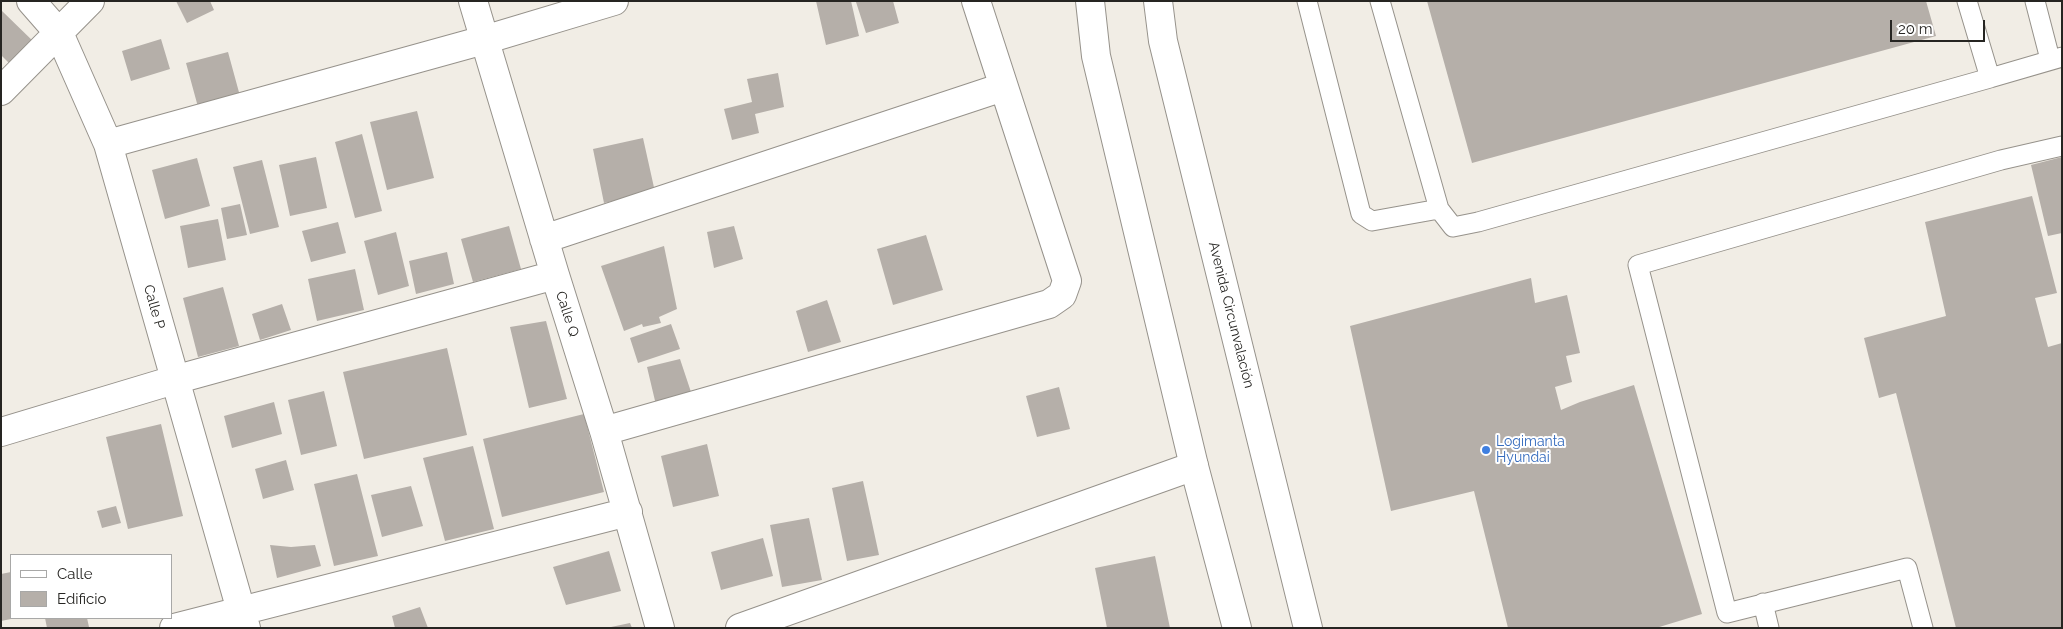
<!DOCTYPE html>
<meta charset="utf-8">
<style>
body{margin:0}
#map{position:relative;width:2063px;height:629px;overflow:hidden;background:#f1ede5;font-family:Raleway,sans-serif}
canvas{display:block}
.frame{position:absolute;inset:0;border:2px solid #262522;pointer-events:none}
.legend{position:absolute;left:10px;top:554px;width:162px;height:65px;box-sizing:border-box;background:#fff;border:1px solid #a8a8a7;margin:0;padding:6px 9px;list-style:none;font-size:15px;color:#262522}
.legend li{display:flex;align-items:center;gap:10px;height:25px}
.legend b{width:25px;border:1px solid #a8a8a7}
.scale{position:absolute;left:1890px;top:20px;width:95px;height:22px;box-sizing:border-box;border:2px solid #262522;border-top:0;padding-left:6px;font-size:15px;line-height:18px;white-space:nowrap;color:#262522;-webkit-text-stroke:4px #fff;paint-order:stroke}
</style>
<div id="map">
<canvas width="2063" height="629"></canvas>
<div class="frame"></div>
<ul class="legend">
<li><b style="height:6px;background:#fff"></b>Calle</li>
<li><b style="height:14px;background:#b5afa9"></b>Edificio</li>
</ul>
<div class="scale">20 m</div>
</div>
<script>
const ctx = document.querySelector('canvas').getContext('2d');
ctx.lineJoin = 'round';
function fillPath(path, color) { ctx.fillStyle = color; ctx.fill(path, 'evenodd'); }
const shape = rows => new Path2D(rows.map(r => 'M' + r).join(''));
function trace(path, color, width, dash) { ctx.strokeStyle = color; ctx.lineWidth = width; ctx.lineCap = dash ? 'butt' : 'round'; ctx.setLineDash(dash || []); ctx.stroke(path); }
function drawText(font, color, halo, rows, align = 'center') {
  ctx.font = font + ' Raleway,sans-serif'; ctx.lineWidth = 4; ctx.setLineDash([]); ctx.textBaseline = 'middle'; ctx.strokeStyle = halo; ctx.fillStyle = color; for (const [text, x, y, turn = 0] of rows) {
    ctx.save(); ctx.translate(x, y); ctx.rotate((+turn || 0) * Math.PI / 180); ctx.textAlign = isNaN(turn) ? turn : align; if (halo) ctx.strokeText(text, 0, 0); ctx.fillText(text, 0, 0); ctx.restore();
  }
}
fillPath(shape([
 [176,1,210,1,214,10,187,23],
 [816,1,851,1,859,36,826,45],
 [893,1,899,23,866,33,856,2],
 [1427,1,1926,1,1936,36,1472,163],
 [1,10,37,45,15,69,1,55],
 [161,39,170,69,131,81,122,51],
 [228,52,240,96,198,107,186,63],
 [778,73,784,107,755,114,759,133,732,140,724,109,752,102,747,79],
 [417,111,434,178,387,190,370,122],
 [362,134,382,211,355,218,335,142],
 [643,138,655,192,604,203,593,149],
 [316,157,327,208,290,216,279,165],
 [2062,157,2062,233,2048,236,2031,165],
 [197,158,210,206,165,219,152,170],
 [262,160,279,227,250,234,233,167],
 [2032,196,2057,293,2035,298,2048,347,2062,343,2062,628,1956,628,1896,393,1879,398,1864,338,1946,316,1925,222],
 [240,204,247,235,227,239,221,208],
 [218,219,226,260,188,268,180,226],
 [338,222,346,253,311,262,302,231],
 [509,226,521,269,473,282,461,239],
 [734,226,743,259,714,268,707,232],
 [396,232,409,286,378,295,364,241],
 [926,235,943,290,893,305,877,249],
 [664,246,677,309,659,317,661,323,643,327,642,324,624,331,601,266],
 [447,252,454,284,416,294,409,261],
 [355,269,364,310,317,321,308,279],
 [1531,278,1535,303,1567,295,1580,353,1566,356,1572,382,1555,387,1561,410,1580,402,1634,385,1702,614,1656,628,1508,628,1474,491,1391,511,1350,326],
 [223,287,239,346,198,357,183,298],
 [827,300,841,342,808,352,796,311],
 [282,304,291,330,260,340,252,314],
 [546,321,567,399,529,408,510,327],
 [671,324,680,349,638,363,630,338],
 [447,348,467,435,364,459,343,372],
 [680,359,692,395,656,405,647,367],
 [1059,387,1070,429,1037,437,1026,396],
 [324,391,337,446,301,455,288,400],
 [274,402,282,434,232,448,224,416],
 [584,414,604,492,502,517,483,439],
 [161,424,183,516,128,529,106,437],
 [707,444,719,496,673,507,661,456],
 [473,446,494,529,445,541,423,458],
 [286,460,294,490,263,499,255,469],
 [357,474,378,556,334,566,314,484],
 [863,481,879,555,847,561,832,488],
 [411,486,423,526,382,537,371,495],
 [116,506,121,523,102,528,97,511],
 [809,518,822,580,782,587,770,525],
 [763,538,773,576,721,590,711,552],
 [270,545,291,547,315,545,321,566,277,578],
 [609,551,621,591,566,605,553,567],
 [1155,556,1170,628,1107,628,1095,568],
 [11,572,11,619,1,621,1,574],
 [420,607,428,628,395,628,392,616],
 [45,618,87,618,89,627,47,628],
 [630,623,632,628,611,628,611,627]
]), '#b5afa9');
const lane = shape([
 [1307,1,1361,214,1372,221,1439,209],
 [1380,1,1439,209,1453,227,1478,222,1990,78],
 [1967,1,1990,78,2062,57],
 [2035,1,2050,59],
 [1763,603,1769,628],
 [1923,628,1907,568,1727,613,1638,265,2001,160,2062,146]
]);
const street = shape([
 [31,1,59,33,108,144,246,628],
 [473,1,555,275,604,431,660,628],
 [1,91,90,1],
 [108,144,484,40,614,1],
 [544,239,1003,87],
 [604,431,1049,304,1062,295,1067,281,976,1],
 [1,432,174,380,555,275],
 [174,628,628,512],
 [740,628,1194,466]
]);
const highway = shape([
 [1090,1,1096,56,1194,466,1237,628],
 [1158,1,1163,41,1308,628]
]);
trace(lane, '#96928b', 21);
trace(street, '#96928b', 30);
trace(highway, '#96928b', 30);
trace(lane, '#fff', 19);
trace(street, '#fff', 28);
trace(highway, '#fff', 28);
for (const [x, y, r, color] of [
 [1486,450,5,"#3f7fe0"]
]) { const dot = new Path2D(); dot.arc(x, y, r, 0, 2 * Math.PI); ctx.fillStyle = color; ctx.fill(dot); trace(dot, '#fff', 2); }
drawText('14px', '#262522', '#fff', [
 ["Calle P",154,307,74],
 ["Calle Q",567,314,72],
 ["Avenida Circunvalación",1231,315,76]
]);
drawText('14px', '#366cbe', '#fff', [
 ["Logimanta",1496,442],
 ["Hyundai",1496,458]
], 'left');
</script>
